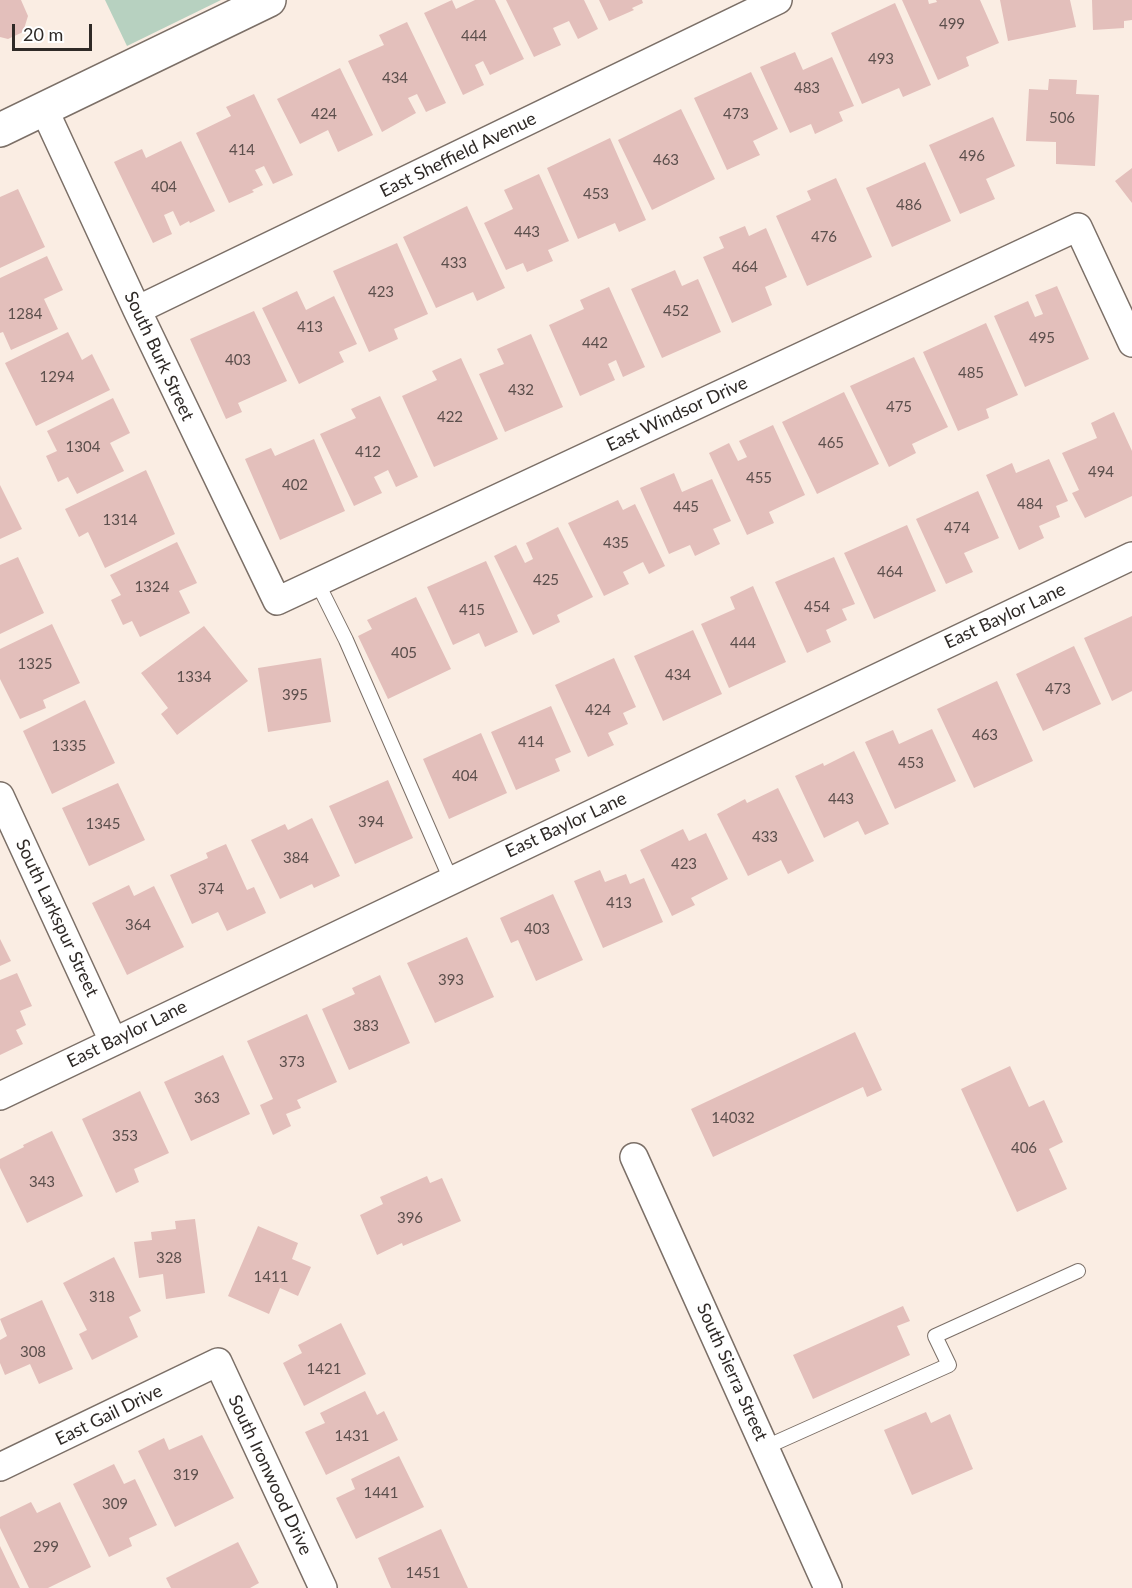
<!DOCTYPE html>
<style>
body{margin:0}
#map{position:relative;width:1132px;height:1588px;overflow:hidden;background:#faede3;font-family:Lato,sans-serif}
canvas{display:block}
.scale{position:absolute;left:12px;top:24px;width:80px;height:27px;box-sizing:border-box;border:3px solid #2f2a27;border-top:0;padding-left:8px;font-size:18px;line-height:21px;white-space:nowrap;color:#2f2a27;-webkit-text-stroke:4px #fff;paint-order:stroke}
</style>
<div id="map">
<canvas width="1132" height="1588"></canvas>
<div class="scale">20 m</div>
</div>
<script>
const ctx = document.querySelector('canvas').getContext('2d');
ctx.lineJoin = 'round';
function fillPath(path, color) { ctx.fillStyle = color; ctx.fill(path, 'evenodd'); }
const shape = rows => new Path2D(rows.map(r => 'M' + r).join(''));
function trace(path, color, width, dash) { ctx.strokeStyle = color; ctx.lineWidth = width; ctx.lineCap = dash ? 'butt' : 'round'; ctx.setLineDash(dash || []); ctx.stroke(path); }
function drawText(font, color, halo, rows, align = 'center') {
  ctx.font = font + ' Lato,sans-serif'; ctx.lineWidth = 5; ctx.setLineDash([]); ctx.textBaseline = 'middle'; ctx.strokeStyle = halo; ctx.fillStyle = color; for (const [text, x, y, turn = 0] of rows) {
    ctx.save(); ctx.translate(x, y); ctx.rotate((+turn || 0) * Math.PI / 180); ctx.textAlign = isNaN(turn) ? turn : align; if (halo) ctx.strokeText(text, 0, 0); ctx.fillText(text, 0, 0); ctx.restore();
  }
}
fillPath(shape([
 [105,0,221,0,127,46]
]), '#b7d1c0');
fillPath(shape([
 [0,0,21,0,28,16,23,32,8,39,0,37],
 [452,0,456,9,475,0,495,0,524,59,490,75,483,61,475,65,484,85,463,95,424,13],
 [506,0,584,0,598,29,578,39,569,21,553,28,561,45,534,57],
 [599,0,642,0,643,3,632,8,634,10,609,21],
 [902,0,928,0,929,4,937,2,936,0,980,0,999,43,966,57,969,66,938,80],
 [1000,0,1070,0,1076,27,1008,41],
 [1092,0,1132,0,1132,20,1124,21,1124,28,1093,30],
 [895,3,931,85,903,97,899,88,862,104,831,33],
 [407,22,446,103,426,112,417,94,408,98,416,113,382,132,348,61,384,45,379,35],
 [795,52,803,70,832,57,854,106,839,112,843,121,815,134,811,124,790,133,760,67],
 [340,68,373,135,338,152,328,130,300,144,277,99],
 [751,72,778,129,753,141,760,155,727,170,694,98],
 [1049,79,1077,80,1076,94,1099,95,1095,166,1056,164,1056,142,1026,141,1029,89,1048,90],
 [254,94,293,175,273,184,264,166,255,170,263,185,252,190,254,192,229,203,196,133,231,116,226,107],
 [681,109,715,179,652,210,618,140],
 [993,117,1015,166,986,179,995,199,960,214,929,145],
 [610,138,646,220,619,232,615,223,578,239,547,168],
 [181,141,215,211,190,223,189,221,180,226,173,211,164,215,172,234,153,243,114,162,142,149,146,158],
 [925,162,951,221,892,247,866,188],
 [1132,168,1132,203,1115,181],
 [539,174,569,241,548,250,553,261,527,272,523,263,506,270,484,223,513,209,504,190],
 [836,178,872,257,807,286,776,216,811,200,807,191],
 [18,189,45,247,0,268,0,197],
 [467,206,505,288,477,301,473,292,436,308,403,237],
 [745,226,749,236,766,228,787,277,765,287,772,305,732,323,703,257,724,248,719,237],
 [397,243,428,314,394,329,398,339,369,352,333,271],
 [47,256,63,290,44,299,58,329,11,350,3,332,0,333,0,278],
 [675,270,682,286,698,279,721,332,662,358,631,289],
 [1057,286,1089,359,1025,387,994,316,1028,301,1035,317,1043,314,1035,295],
 [609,287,645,367,623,377,616,360,608,364,615,380,580,396,549,325,584,309,580,300],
 [297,291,306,310,334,296,357,344,339,352,344,362,299,384,262,308],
 [254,311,287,381,238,403,242,412,226,419,190,339],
 [986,323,1018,395,986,409,989,418,958,431,923,352],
 [68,332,82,360,92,354,110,390,36,426,5,363],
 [531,334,563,407,505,432,479,374,504,364,497,349],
 [914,357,948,427,912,444,916,453,889,467,850,386],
 [461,358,498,439,434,467,402,396,437,380,432,371],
 [844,392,879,464,817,494,782,422],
 [380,396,418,477,396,487,388,470,374,477,382,493,354,506,320,434,356,418,351,409],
 [113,398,130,433,110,443,124,471,77,494,68,477,58,482,46,456,57,451,47,431],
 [1114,412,1132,451,1132,496,1085,518,1072,493,1079,490,1062,453,1097,438,1091,423],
 [773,425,805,495,769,512,774,523,747,535,709,453,729,443,738,461,747,457,739,441],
 [314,439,345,511,280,540,245,459,271,448,275,456],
 [1049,459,1068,501,1056,506,1060,517,1039,526,1044,538,1019,550,986,475,1012,463,1016,473],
 [146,470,175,534,105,568,88,532,79,537,65,509],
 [674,473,682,492,712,479,731,521,713,529,720,544,695,556,690,545,669,554,640,488],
 [0,485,22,529,0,539],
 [978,491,999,538,964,553,973,572,946,584,916,519],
 [618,500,623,510,635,504,665,566,649,574,643,562,623,572,629,584,604,596,568,523],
 [907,525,936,591,874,619,844,553],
 [558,527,593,597,557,615,560,622,533,635,494,556,516,545,525,563,533,559,526,543],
 [177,542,197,583,179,591,190,613,140,637,132,621,123,625,111,600,121,595,110,575],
 [18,557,44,613,0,634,0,565],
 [834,557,855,604,842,609,847,620,826,630,831,642,807,653,775,582],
 [486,561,518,632,485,647,479,633,453,645,427,587],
 [753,586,786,662,729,688,701,624,735,609,730,597],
 [416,597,451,669,388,699,358,636,372,629,367,620],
 [1132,616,1132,691,1112,701,1084,638],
 [52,624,80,683,43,700,46,708,20,719,0,679,0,649],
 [204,626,248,681,177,735,161,714,168,708,141,673],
 [693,630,722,694,663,721,634,656],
 [1074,646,1101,704,1043,731,1016,674],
 [321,658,331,722,268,732,258,668],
 [614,658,636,707,623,713,628,724,608,733,614,745,588,757,555,685],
 [997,681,1033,761,974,788,937,709],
 [85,700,115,763,52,794,23,731],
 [551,706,571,752,555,759,560,771,516,790,491,732],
 [932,729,956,781,895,809,865,742,893,730,899,744],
 [481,733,507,793,449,819,423,759],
 [854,751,889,824,865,835,858,821,824,838,795,776,823,763,824,766],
 [388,780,413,838,355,864,329,806],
 [118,783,145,840,89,866,62,808],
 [778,788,814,861,788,874,781,860,748,876,717,814,745,799,747,803],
 [312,818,340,876,314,888,312,884,280,899,251,840,285,824,288,830],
 [683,829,689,841,706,833,728,879,691,898,695,905,672,916,640,850],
 [226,844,247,890,254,887,266,913,227,931,218,912,192,924,170,875,208,858,206,853],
 [600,870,605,882,626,874,630,884,644,878,663,922,603,948,574,881],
 [129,885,134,896,154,886,184,947,127,975,92,903],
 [553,894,583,960,536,981,518,940,511,943,500,918],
 [467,937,494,997,435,1023,407,963],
 [0,939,11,961,0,966],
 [17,973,32,1006,20,1011,26,1025,16,1030,23,1044,0,1055,0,980],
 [380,975,410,1043,349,1070,322,1009,355,994,352,988],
 [307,1014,337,1082,297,1100,301,1108,286,1114,291,1126,273,1135,260,1105,273,1099,247,1041],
 [855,1032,882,1090,867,1097,863,1087,713,1157,691,1109],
 [223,1055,250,1114,191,1141,164,1082],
 [1010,1066,1029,1107,1044,1100,1063,1142,1049,1149,1067,1189,1017,1212,961,1089],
 [140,1091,169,1153,134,1169,139,1182,116,1193,82,1119],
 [52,1131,83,1196,27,1223,0,1168,0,1159,24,1147,23,1145],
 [427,1176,430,1183,442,1178,461,1221,403,1246,402,1243,377,1255,360,1215,383,1204,380,1197],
 [195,1219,205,1293,166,1299,163,1274,139,1278,134,1242,152,1240,151,1232,176,1229,175,1221],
 [258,1226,298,1243,292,1259,311,1267,298,1296,280,1288,269,1314,228,1296],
 [114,1257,141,1311,129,1317,138,1337,92,1360,79,1334,87,1330,63,1283],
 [42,1300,73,1369,39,1384,30,1364,5,1375,0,1363,0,1340,7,1336,0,1319],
 [903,1306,910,1321,897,1326,910,1355,813,1399,793,1355],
 [341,1323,366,1374,304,1406,283,1363,302,1353,298,1345],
 [365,1391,377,1415,384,1411,398,1440,326,1475,305,1432,325,1423,320,1413],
 [926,1412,931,1423,950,1414,973,1469,912,1495,884,1430],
 [202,1435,234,1498,175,1527,138,1451,164,1438,169,1450],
 [399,1456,424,1507,356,1539,336,1498,355,1489,351,1479],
 [114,1464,124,1484,135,1479,157,1525,129,1538,132,1546,109,1557,73,1484],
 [31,1502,37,1513,60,1502,91,1567,48,1588,29,1588,0,1528,0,1517],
 [441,1529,468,1588,391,1588,378,1558],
 [238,1542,259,1583,250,1588,171,1588,166,1578],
 [0,1546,20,1588,0,1588]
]), '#e3bfbb');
const service = shape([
 [317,582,346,640,451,880],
 [766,1447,949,1365,935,1336,1078,1271]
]);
const minor = shape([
 [44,109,137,310,277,601,1078,227,1132,343],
 [137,310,778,0],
 [0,796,113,1041],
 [0,1096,1132,556],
 [634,1157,828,1588],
 [0,1467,218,1362,323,1588]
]);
const tertiary = shape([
 [0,130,269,0]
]);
trace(service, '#7b6f67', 16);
trace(minor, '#7b6f67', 30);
trace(tertiary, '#7b6f67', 36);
trace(service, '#fff', 14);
trace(minor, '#fff', 27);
trace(tertiary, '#fff', 33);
drawText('15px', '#5c4f4c', null, [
 ["499",952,24],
 ["444",474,36],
 ["493",881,59],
 ["434",395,78],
 ["483",807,88],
 ["424",324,114],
 ["473",736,114],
 ["506",1062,118],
 ["414",242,150],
 ["496",972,156],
 ["463",666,160],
 ["404",164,187],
 ["453",596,194],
 ["486",909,205],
 ["443",527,232],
 ["476",824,237],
 ["433",454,263],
 ["464",745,267],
 ["423",381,292],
 ["452",676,311],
 ["1284",25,314],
 ["413",310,327],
 ["495",1042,338],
 ["442",595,343],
 ["403",238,360],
 ["485",971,373],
 ["1294",57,377],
 ["432",521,390],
 ["475",899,407],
 ["422",450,417],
 ["465",831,443],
 ["1304",83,447],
 ["412",368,452],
 ["494",1101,472],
 ["455",759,478],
 ["402",295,485],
 ["484",1030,504],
 ["445",686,507],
 ["1314",120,520],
 ["474",957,528],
 ["435",616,543],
 ["464",890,572],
 ["425",546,580],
 ["1324",152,587],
 ["454",817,607],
 ["415",472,610],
 ["444",743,643],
 ["405",404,653],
 ["1325",35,664],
 ["434",678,675],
 ["1334",194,677],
 ["473",1058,689],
 ["395",295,695],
 ["424",598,710],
 ["463",985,735],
 ["414",531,742],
 ["1335",69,746],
 ["453",911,763],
 ["404",465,776],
 ["443",841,799],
 ["394",371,822],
 ["1345",103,824],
 ["433",765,837],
 ["384",296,858],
 ["423",684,864],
 ["374",211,889],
 ["413",619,903],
 ["364",138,925],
 ["403",537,929],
 ["393",451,980],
 ["383",366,1026],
 ["373",292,1062],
 ["363",207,1098],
 ["14032",733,1118],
 ["353",125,1136],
 ["406",1024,1148],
 ["343",42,1182],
 ["396",410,1218],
 ["328",169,1258],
 ["1411",271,1277],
 ["318",102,1297],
 ["308",33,1352],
 ["1421",324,1369],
 ["1431",352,1436],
 ["319",186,1475],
 ["1441",381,1493],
 ["309",115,1504],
 ["299",46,1547],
 ["1451",423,1573]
]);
drawText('18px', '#2f2a27', '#fff', [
 ["East Sheffield Avenue",458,155,-26],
 ["South Burk Street",159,356,65],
 ["East Windsor Drive",677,414,-25],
 ["East Baylor Lane",1005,616,-25],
 ["East Baylor Lane",566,825,-25],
 ["South Larkspur Street",57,918,65],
 ["East Baylor Lane",127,1034,-26],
 ["South Sierra Street",732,1372,66],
 ["East Gail Drive",109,1415,-26],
 ["South Ironwood Drive",270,1475,65]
]);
</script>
